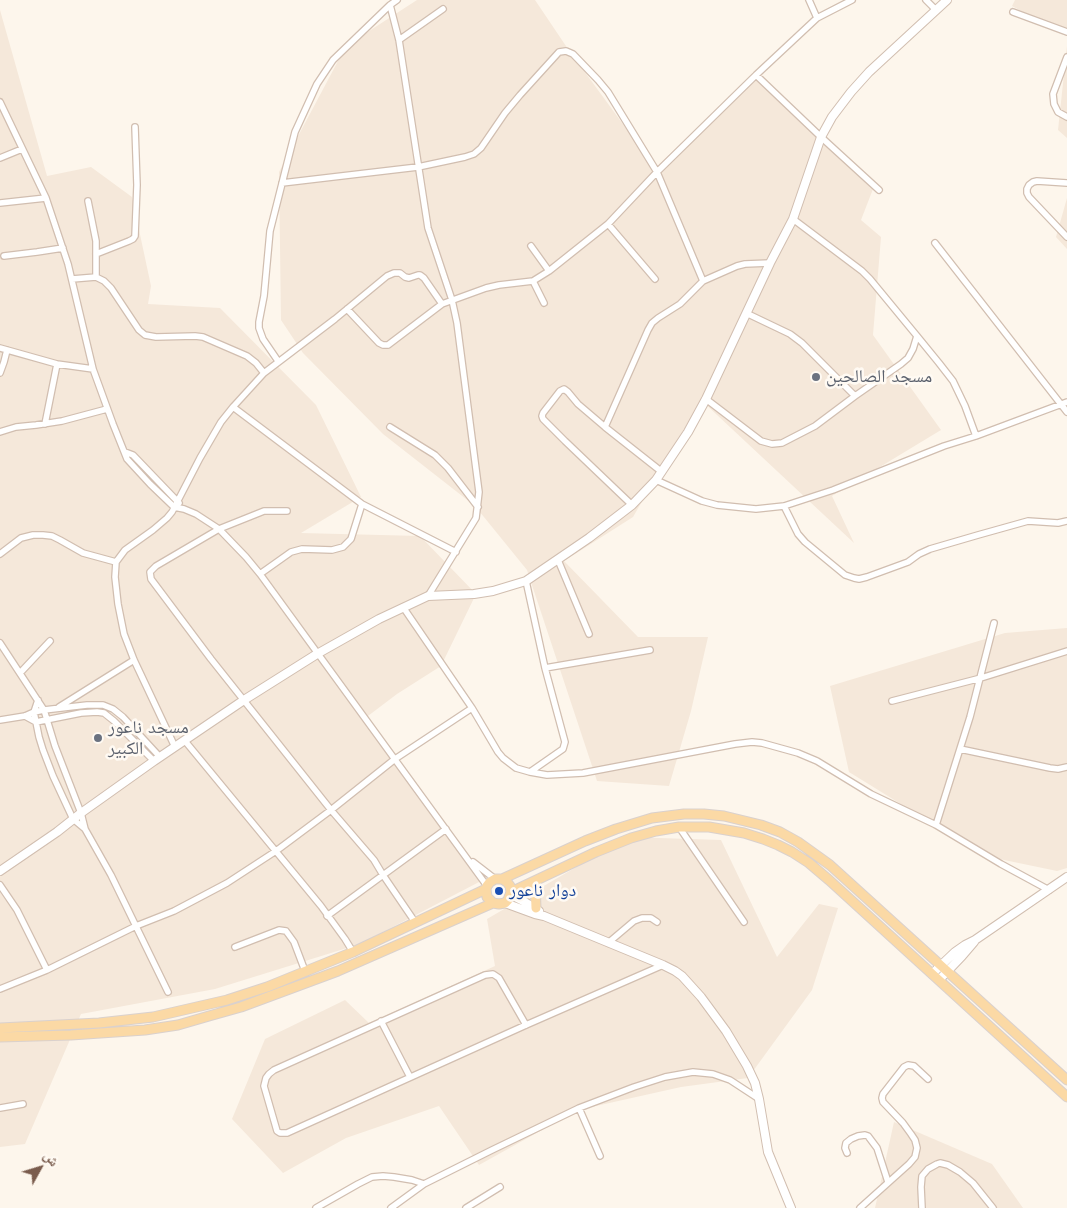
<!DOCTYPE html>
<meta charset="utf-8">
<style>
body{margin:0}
#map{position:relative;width:1067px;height:1208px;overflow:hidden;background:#fdf6ec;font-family:"Work Sans","Noto Naskh Arabic",sans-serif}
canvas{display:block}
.north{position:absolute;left:15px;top:1143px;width:50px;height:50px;-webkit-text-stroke:4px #fffaf3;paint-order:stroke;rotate:51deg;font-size:14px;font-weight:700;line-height:20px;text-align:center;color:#7a5c4d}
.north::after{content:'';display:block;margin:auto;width:18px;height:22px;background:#7a5c4d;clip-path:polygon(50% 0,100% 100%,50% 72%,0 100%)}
</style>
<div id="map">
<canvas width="1067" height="1208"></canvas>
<div class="north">ش</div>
</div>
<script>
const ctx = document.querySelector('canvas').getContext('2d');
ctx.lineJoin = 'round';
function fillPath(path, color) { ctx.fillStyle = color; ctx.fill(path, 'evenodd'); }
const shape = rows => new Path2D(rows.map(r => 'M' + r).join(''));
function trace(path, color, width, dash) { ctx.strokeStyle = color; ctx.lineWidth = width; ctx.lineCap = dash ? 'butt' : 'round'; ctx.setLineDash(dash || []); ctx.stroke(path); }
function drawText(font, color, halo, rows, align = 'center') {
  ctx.font = font + ' "Work Sans","Noto Naskh Arabic",sans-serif'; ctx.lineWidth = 5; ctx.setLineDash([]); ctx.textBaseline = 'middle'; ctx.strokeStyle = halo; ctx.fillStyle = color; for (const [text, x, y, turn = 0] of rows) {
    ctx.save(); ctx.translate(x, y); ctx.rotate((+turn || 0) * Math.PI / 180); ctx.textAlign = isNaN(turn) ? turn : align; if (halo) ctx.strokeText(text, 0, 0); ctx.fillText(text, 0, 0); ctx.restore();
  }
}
fillPath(shape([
 [417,0,535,0,568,49,655,168,758,71,873,189,861,220,881,237,873,335,941,430,832,496,854,543,701,400,633,517,564,561,638,637,708,637,691,711,669,786,597,781,527,570,475,506,383,434,303,353,281,320,279,172,346,46],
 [1015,0,1067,0,1067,36,1012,6],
 [0,10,47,176,91,167,132,197,151,286,148,304,220,308,316,405,361,497,301,533,420,536,476,594,441,666,397,694,364,719,481,881,360,944,215,989,81,1014,25,1144,0,1147],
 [1067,46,1067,138,1058,130],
 [1067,198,1067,249,1056,237],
 [1067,628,1067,868,1057,871,985,856,849,772,830,686,1005,633],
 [628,837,721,840,777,957,819,904,838,908,812,990,748,1078,681,1087,578,1110,479,1165,439,1106,346,1138,283,1173,232,1119,265,1039,345,1000,369,1023,495,966,487,919],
 [894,1122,992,1164,1023,1208,875,1208]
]), '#f5e8da');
const minor = shape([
 [809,0,817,18],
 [926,0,936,10],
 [390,5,399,40,428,228,452,300,457,323,479,492,476,518,428,596],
 [1013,12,1067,32],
 [399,40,443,9],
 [1067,57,1053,94,1054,104,1058,112,1067,117],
 [756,75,821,137,879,190],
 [0,102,46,198,68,264,93,369,113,424,127,459,150,484,174,507,184,509,196,514,219,529,246,557,260,574,487,886],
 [0,158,22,149],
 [282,183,418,167,465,157,474,154,481,148,505,113,520,95,559,52,566,51,573,54,598,80,608,92,657,172,703,281],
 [1067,183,1037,181,1033,182,1029,185,1027,189,1027,193,1029,197,1067,237],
 [88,201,96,241,96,277],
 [0,203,46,198],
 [608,224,655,279],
 [935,243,1067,412],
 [531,246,549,271],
 [96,254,129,241,133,239,135,236,137,185,135,127],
 [4,256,37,252,63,248],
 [72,279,96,277,104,281,111,288,139,330,145,335,156,337,195,336,203,337,247,356,256,363,264,373],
 [533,281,544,303],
 [347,309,379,343,383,345,388,345,442,304,486,288,499,285,533,281,549,271,608,224,657,172,756,75,817,18,852,0],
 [746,313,790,334,802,343,855,396],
 [917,336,939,363,953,381,965,406,976,436],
 [0,348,57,364,93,369],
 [278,361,263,339,259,328,259,322,264,296,270,231,295,132,317,84,333,60,390,5,397,0],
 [0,373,4,362,7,350],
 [706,399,761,441,772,444,782,443,815,426,855,396,901,364,908,358,913,349,917,336,870,279,862,271,793,219],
 [233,407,362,504,456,552],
 [45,424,57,364],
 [390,427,435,455,448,468,478,507],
 [605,427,648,330,652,323,658,318,680,304,703,281,737,266,745,264,770,263],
 [0,432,16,427,36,425,62,421,107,409],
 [125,452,133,455,179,503],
 [656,480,702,501,717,505,756,509,784,506,833,490,944,446,976,436,1067,402],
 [632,505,565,441,543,419,542,416,543,413,560,391,564,389,568,392,578,404,605,427,662,472],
 [784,506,798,534,805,542,845,575,854,578,859,579,867,577,908,562,919,554,930,549,978,535,1028,521,1058,523,1067,521],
 [287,511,264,511,219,529,156,566,150,572,151,579,211,659,331,810,374,860,383,875,415,922],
 [0,554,21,538,33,535,43,535,52,536,60,540,83,553,116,562],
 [558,560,589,634],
 [260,574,291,552,302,549,332,550,343,547,351,539,362,504],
 [403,607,472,708,498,752,503,758,516,768,530,772,563,749,565,742,545,668,526,581],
 [0,643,44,710,55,746,81,813,85,829,111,875,168,992],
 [545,668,650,650],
 [20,673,50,641],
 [38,700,34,712,39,737,43,750,53,776,73,819,85,829],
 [892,701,981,678,1067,651],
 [59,707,134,660],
 [25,716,36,722,81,713,97,712,104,713,114,721,154,761],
 [0,720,25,716,34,712,44,710,87,705,103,705,113,709,123,717,160,757],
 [185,741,321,906,345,939,353,952],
 [175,747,134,660,124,634,118,604,115,577,116,562,125,550,153,530,167,518,172,512,200,458,221,422,233,407,264,373,335,319,387,276,394,273,400,273,405,277,409,278,418,275,420,275,424,278,442,304],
 [960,749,1050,768,1058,769,1067,767],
 [530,772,547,775,583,773,735,744,752,742,762,743,798,753,817,761,871,794,936,825,1001,864,1049,890],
 [936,825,970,717,994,623],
 [679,827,744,922],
 [473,862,495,879],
 [0,885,17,910,47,970],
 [327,916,446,829],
 [608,943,634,921,642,918,651,918,657,922],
 [235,947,279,930,286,931,294,942,305,971],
 [0,989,47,970,136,926,174,911,227,883,276,851,331,810,395,759,472,708],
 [381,1021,410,1077],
 [526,1025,499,978,493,974,485,975,274,1070,269,1074,266,1078,264,1086,277,1131,280,1133,287,1133,526,1025,663,965],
 [0,1108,23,1104],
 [579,1108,600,1156],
 [847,1153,845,1148,846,1143,851,1139,858,1136,865,1135,868,1136,877,1148,888,1182],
 [316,1208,358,1184,372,1177,383,1176,394,1177,412,1180,424,1184],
 [391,1208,424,1184,492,1150,579,1108,634,1087,665,1077,693,1072,713,1074,730,1080,759,1099],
 [466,1208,500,1187],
 [860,1208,909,1164,915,1157,917,1148,915,1140,911,1134,903,1123,883,1102,882,1098,883,1094,904,1067,908,1065,914,1066,928,1079],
 [922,1208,921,1187,922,1176,928,1169,937,1164,940,1163,948,1165,960,1172,973,1183,993,1208]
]);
const tertiary = shape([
 [0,871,57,832,81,813,154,761,244,700,317,654,379,619,428,596,474,594,493,591,526,581,589,538,632,505,656,480,688,432,706,399,770,263,793,219,821,137,832,117,851,92,869,72,947,0],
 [511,895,525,902,539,911],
 [505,903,535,914,544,916,663,965,675,971,682,976,701,997,726,1031,747,1066,755,1083,759,1099,768,1152,791,1208],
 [932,974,955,952,965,945,975,940,1067,877],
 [939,980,962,956,974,942]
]);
const primary = shape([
 [502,879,585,841,616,829,652,818,684,814,704,814,724,816,761,825,780,832,798,842,830,865,1067,1080],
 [535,881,536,908],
 [511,892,596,852,631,838,656,831,679,827,709,827,744,833,763,839,778,845,792,852,809,863,829,880,1067,1097],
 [0,1028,99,1023,153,1017,227,1000,267,987,353,952,486,889],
 [0,1037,71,1035,145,1030,178,1025,209,1016,241,1007,338,971,493,903,499,904,505,903,508,900,511,892,510,886,507,882,502,879,495,879,490,882,487,886,486,889,487,897,493,903]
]);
trace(minor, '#d1beb0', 8);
trace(tertiary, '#d1beb0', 10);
trace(primary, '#dad1cd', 11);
trace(minor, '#fff', 5.5);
trace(tertiary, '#fff', 8);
trace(primary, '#fbd9a5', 9);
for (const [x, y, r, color] of [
 [816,377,5,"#6b7280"],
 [98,738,5,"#6b7280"],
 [499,891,5,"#1a4fb4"]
]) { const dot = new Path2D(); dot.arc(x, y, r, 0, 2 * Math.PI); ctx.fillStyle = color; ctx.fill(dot); trace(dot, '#fffaf3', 2); }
drawText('18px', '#5b616d', '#fffaf3', [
 ["مسجد الصالحين",826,377],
 ["مسجد ناعور",108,728],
 ["الكبير",108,749]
], 'left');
drawText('18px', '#164399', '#fffaf3', [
 ["دوار ناعور",509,891]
], 'left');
</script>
